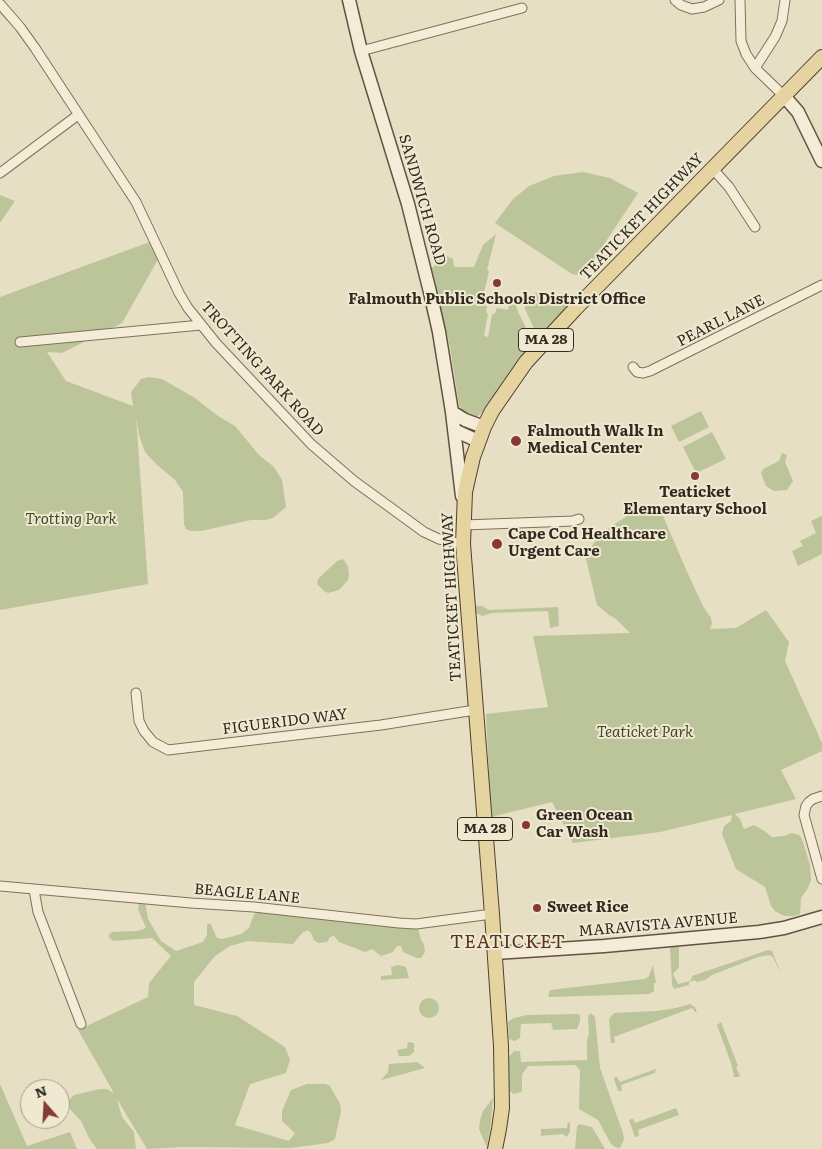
<!DOCTYPE html>
<style>
body{margin:0}
#map{position:relative;width:822px;height:1149px;overflow:hidden;background:#e7dfc4;font-family:Literata,serif}
canvas{display:block}
.north{position:absolute;left:20px;top:1079px;width:50px;height:50px;box-sizing:border-box;background:#f0e9d2;border:1px solid #a49c8a;border-radius:50%;rotate:341deg;font-size:14px;font-weight:700;line-height:20px;text-align:center;color:#32291f}
.north::after{content:'';display:block;margin:auto;width:18px;height:22px;background:#873935;clip-path:polygon(50% 0,100% 100%,50% 72%,0 100%)}
</style>
<div id="map">
<canvas width="822" height="1149"></canvas>
<div class="north">N</div>
</div>
<script>
const ctx = document.querySelector('canvas').getContext('2d');
ctx.lineJoin = 'round';
function fillPath(path, color) { ctx.fillStyle = color; ctx.fill(path, 'evenodd'); }
const shape = rows => new Path2D(rows.map(r => 'M' + r).join(''));
function trace(path, color, width, dash) { ctx.strokeStyle = color; ctx.lineWidth = width; ctx.lineCap = dash ? 'butt' : 'round'; ctx.setLineDash(dash || []); ctx.stroke(path); }
function drawText(font, color, halo, rows, align = 'center') {
  ctx.font = font + ' Literata,serif'; ctx.lineWidth = 4; ctx.setLineDash([]); ctx.textBaseline = 'middle'; ctx.strokeStyle = halo; ctx.fillStyle = color; for (const [text, x, y, turn = 0] of rows) {
    ctx.save(); ctx.translate(x, y); ctx.rotate((+turn || 0) * Math.PI / 180); ctx.textAlign = isNaN(turn) ? turn : align; if (halo) ctx.strokeText(text, 0, 0); ctx.fillText(text, 0, 0); ctx.restore();
  }
}
fillPath(shape([
 [583,172,610,178,638,193,587,270,576,275,572,274,495,223,513,199,529,186,554,176],
 [0,195,15,201,0,223],
 [496,234,487,270,489,271,484,293,478,292,476,304,487,306,486,312,488,314,484,336,488,337,492,315,495,313,497,308,508,310,510,302,515,303,519,314,532,339,531,346,499,388,485,410,478,416,471,416,463,412,459,405,450,347,431,268,435,266,436,258,442,254,453,259,454,267,474,267,483,245],
 [155,240,160,256,122,323,62,353,47,352,66,381,133,406,131,392,141,379,149,377,162,379,195,398,218,416,235,426,259,455,274,467,282,480,286,507,273,518,266,520,251,520,201,531,191,531,186,529,184,524,183,492,175,480,155,463,145,452,139,435,136,417,148,584,0,610,0,297],
 [538,292,566,297,571,302,571,304,541,335,536,333,525,309,525,305,530,296],
 [701,411,709,427,679,442,671,426],
 [712,432,726,459,696,473,683,447],
 [782,453,787,455,785,462,793,481,787,490,774,491,766,486,761,473,763,469,779,461],
 [641,510,652,510,660,513,663,516,688,574,703,606,711,618,712,624,710,629,736,628,766,610,789,642,785,661,822,743,822,751,781,770,796,799,735,814,740,819,744,829,754,825,766,832,772,837,784,836,792,833,799,835,802,839,810,865,811,880,808,888,801,898,800,914,794,916,784,916,775,911,771,906,765,887,736,869,722,834,724,826,731,821,732,815,660,832,573,843,552,802,491,817,486,714,548,707,533,636,630,633,616,619,609,615,597,605,586,559,588,552,593,544,606,530,633,512],
 [822,516,822,554,798,566,792,551,803,546,800,541,816,533,811,521],
 [343,559,348,566,349,575,348,580,339,590,328,593,324,591,317,584,318,579,337,561],
 [475,606,482,606,489,610,558,607,559,626,550,628,548,611,492,613,483,616,476,613],
 [139,902,145,903,148,919,161,941,176,951,203,942,207,935,207,925,210,923,217,938,223,939,241,934,249,928,254,914,260,911,418,928,421,940,424,944,425,952,421,958,417,958,403,952,401,946,397,946,393,952,381,956,372,949,365,952,339,942,334,936,330,937,327,942,318,943,314,940,311,933,308,930,302,933,293,944,248,941,230,946,215,956,194,982,194,1005,237,1016,285,1047,290,1060,286,1073,250,1084,235,1125,289,1141,295,1133,282,1121,282,1111,291,1090,307,1084,326,1084,330,1086,340,1104,341,1111,335,1139,328,1143,291,1148,183,1147,147,1149,117,1099,122,1117,134,1132,136,1149,97,1149,90,1140,81,1121,69,1108,68,1101,74,1095,100,1089,107,1089,114,1093,78,1030,148,997,149,983,171,956,152,938,113,941,108,936,112,932,138,931,146,928,138,909],
 [679,943,679,967,673,974,678,984,690,981,692,978,692,976,768,950,772,951,782,976,773,957,769,955,758,957,712,975,705,980,697,982,695,980,689,982,689,985,674,989,672,985,670,949,673,945],
 [398,965,406,967,409,978,381,980,381,976,392,975,391,967],
 [653,965,656,983,654,983,654,991,649,994,548,997,550,990,645,979,649,976],
 '419 1008a10 10 0 1 1 20 0a10 10 0 1 1-20 0Z',
 [690,1004,695,1007,697,1012,695,1012,692,1008,614,1037,615,1043,611,1043,609,1019,614,1013,656,1011,676,1008],
 [591,1013,595,1017,600,1068,623,1133,624,1139,620,1148,615,1147,611,1144,598,1120,579,1109,580,1070,575,1065,528,1066,522,1074,522,1090,521,1092,514,1094,509,1091,509,1057,514,1051,520,1051,521,1062,587,1060,587,1040,589,1034,588,1016],
 [578,1014,580,1015,580,1021,577,1029,553,1030,551,1023,521,1024,520,1038,515,1041,509,1039,508,1022,514,1018,527,1015],
 [721,1022,738,1066,736,1067,740,1076,737,1077,734,1077,732,1066,717,1025],
 [408,1042,414,1043,414,1052,409,1056,399,1056,397,1050,407,1048],
 [417,1062,425,1068,381,1080,388,1072,389,1064],
 [656,1069,655,1073,621,1085,622,1091,618,1091,614,1079,615,1077,617,1077,620,1082],
 [0,1084,27,1146,70,1132,77,1149,0,1149],
 [493,1098,491,1122,487,1148,479,1129,480,1120,483,1111],
 [676,1108,679,1115,638,1130,639,1136,635,1137,629,1120,631,1119,633,1119,635,1123],
 [568,1122,570,1123,570,1131,567,1137,563,1134,541,1136,541,1129,567,1128],
 [580,1124,592,1127,605,1149,575,1149,577,1126]
]), '#bcc49a');
const street = shape([
 [675,0,681,5,692,9,704,7,719,0],
 [740,0,741,41,746,54,755,68],
 [0,4,20,27,35,48,136,202,179,293,188,308,216,343,311,444,354,481,424,532,439,539,463,544],
 [361,51,522,8],
 [784,96,755,68,775,37,782,21,785,0],
 [712,168,729,187,755,227],
 [0,173,78,115],
 [20,342,201,325],
 [633,367,637,372,643,373,650,371,822,285],
 [463,525,573,521,579,519],
 [136,693,139,721,144,731,153,742,168,750,381,725,475,710],
 [822,796,813,799,809,802,806,806,804,815,822,879],
 [0,886,191,903,254,907,399,923,416,924,492,914],
 [34,890,38,912,81,1024]
]);
const secondary = shape([
 [349,0,361,51,408,204,430,292,439,332,452,412,462,496],
 [784,96,798,112,822,161],
 [452,412,465,420,484,427],
 [454,430,478,441],
 [495,953,604,946,759,932,784,928,822,917]
]);
const primary = shape([
 [495,1149,499,1129,502,1108,501,1046,492,914,463,544,465,492,473,457,484,427,492,411,526,362,575,309,822,57]
]);
trace(street, '#80715d', 11);
trace(secondary, '#615340', 15);
trace(primary, '#4e4031', 16);
trace(street, '#f4ecd6', 9);
trace(secondary, '#f4ecd6', 12);
trace(primary, '#e6d4a0', 14);
for (const [x, y, r, color] of [
 [497,283,5,"#873935"],
 [516,441,6,"#873935"],
 [695,476,5,"#873935"],
 [497,544,6,"#873935"],
 [526,825,5,"#873935"],
 [537,908,5,"#873935"]
]) { const dot = new Path2D(); dot.arc(x, y, r, 0, 2 * Math.PI); ctx.fillStyle = color; ctx.fill(dot); trace(dot, '#f0e9d2', 2); }
for (const [x, y, w] of [
 [546,340,55],
 [485,829,55]
]) { const box = new Path2D(); box.roundRect(x - w / 2, y - 11.5, w, 23, 4); ctx.fillStyle = '#f0e9d2'; ctx.fill(box); trace(box, '#32291f', 1); }
drawText('bold 14px', '#32291f', null, [
 ["MA 28",546,340],
 ["MA 28",485,829]
]);
drawText('15px', '#32291f', '#f0e9d2', [
 ["SANDWICH ROAD",422,200,74],
 ["TEATICKET HIGHWAY",642,217,-46],
 ["PEARL LANE",721,321,-27],
 ["TROTTING PARK ROAD",262,369,48],
 ["TEATICKET HIGHWAY",452,597,-93],
 ["FIGUERIDO WAY",285,722,-7],
 ["BEAGLE LANE",247,894,5],
 ["MARAVISTA AVENUE",658,925,-5]
]);
drawText('bold 15px', '#32291f', '#f0e9d2', [
 ["Falmouth Public Schools District Office",497,300,"center"],
 ["Falmouth Walk In",527,432],
 ["Medical Center",527,449],
 ["Teaticket",695,493,"center"],
 ["Elementary School",695,510,"center"],
 ["Cape Cod Healthcare",508,535],
 ["Urgent Care",508,552],
 ["Green Ocean",536,816],
 ["Car Wash",536,833],
 ["Sweet Rice",547,908]
], 'left');
drawText('italic 15px', '#404b28', '#f0e9d2', [
 ["Trotting Park",71,520],
 ["Teaticket Park",645,733]
]);
ctx.letterSpacing = '1px';
drawText('18px', '#593224', '#f0e9d2', [
 ["TEATICKET",508,943]
]);
ctx.letterSpacing = '0px';
</script>
